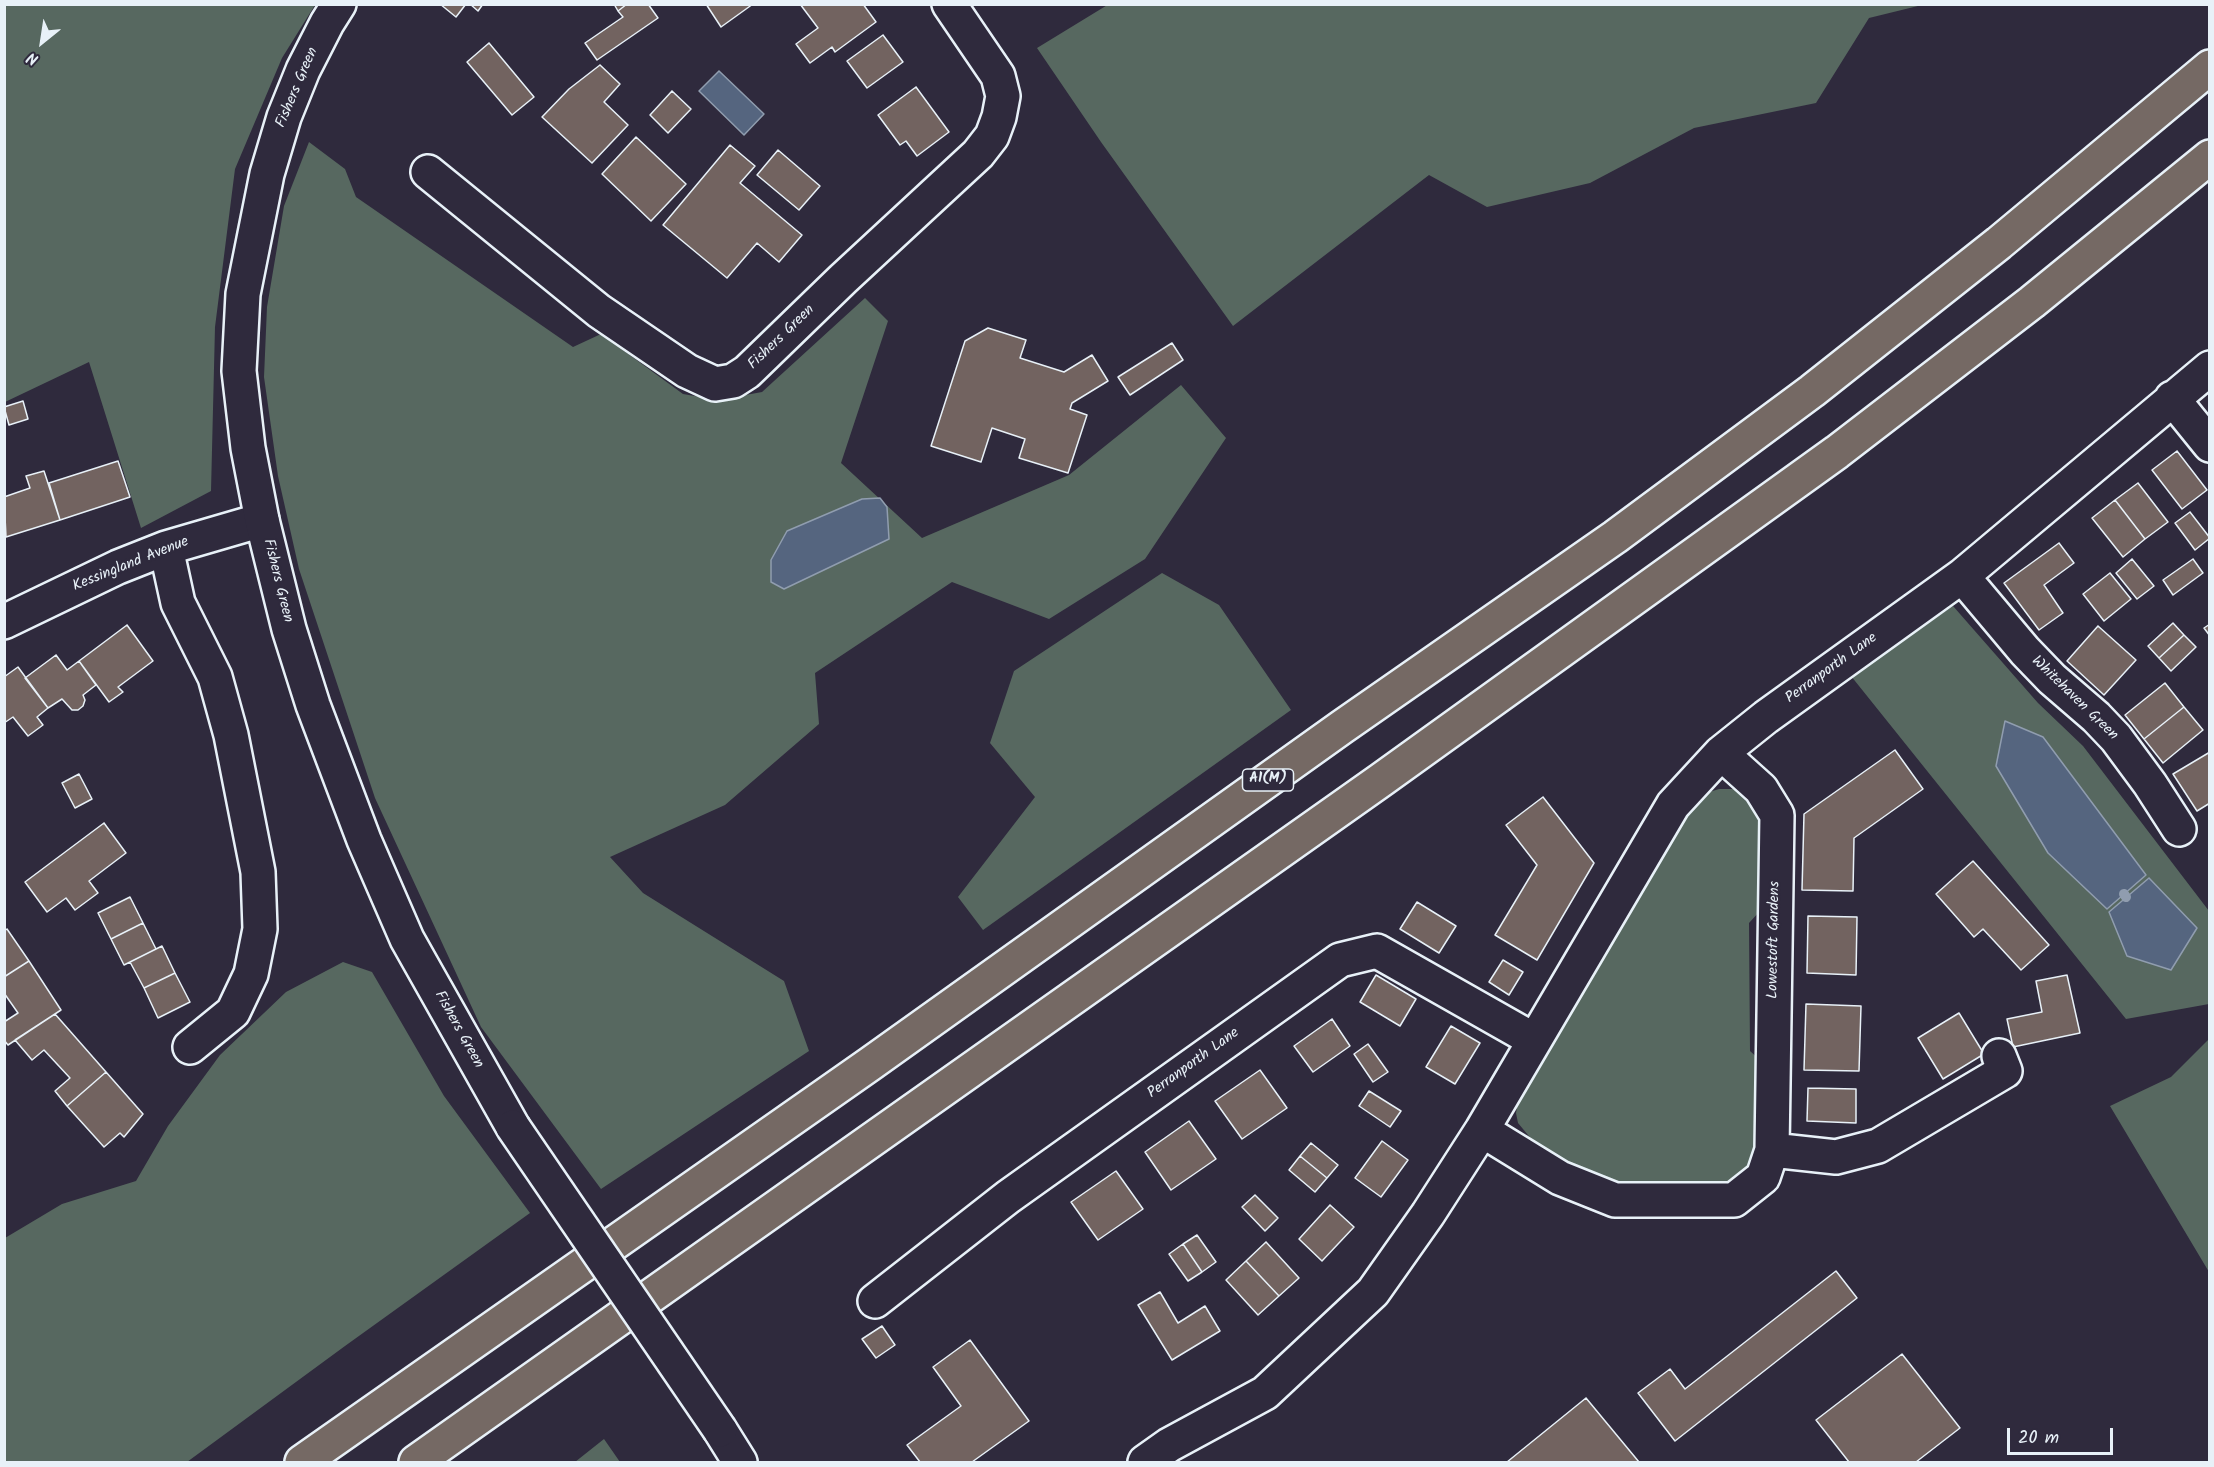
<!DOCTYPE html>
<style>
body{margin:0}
#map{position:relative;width:2214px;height:1467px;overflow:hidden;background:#2f2a3d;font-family:Kalam,sans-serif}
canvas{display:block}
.frame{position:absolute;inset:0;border:6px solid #e8f1f8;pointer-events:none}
.north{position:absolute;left:12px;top:12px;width:60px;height:60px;-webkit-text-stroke:4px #2f2a3d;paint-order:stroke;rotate:210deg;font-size:16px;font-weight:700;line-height:24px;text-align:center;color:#e8f1f8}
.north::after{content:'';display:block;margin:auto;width:21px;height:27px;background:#e8f1f8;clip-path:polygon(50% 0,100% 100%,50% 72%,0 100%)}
.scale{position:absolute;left:2007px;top:1428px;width:106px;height:27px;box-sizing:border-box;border:3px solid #e8f1f8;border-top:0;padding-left:8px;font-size:18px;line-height:21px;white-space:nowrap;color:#e8f1f8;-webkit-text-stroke:4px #2f2a3d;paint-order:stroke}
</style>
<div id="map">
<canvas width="2214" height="1467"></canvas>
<div class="frame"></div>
<div class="north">N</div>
<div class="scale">20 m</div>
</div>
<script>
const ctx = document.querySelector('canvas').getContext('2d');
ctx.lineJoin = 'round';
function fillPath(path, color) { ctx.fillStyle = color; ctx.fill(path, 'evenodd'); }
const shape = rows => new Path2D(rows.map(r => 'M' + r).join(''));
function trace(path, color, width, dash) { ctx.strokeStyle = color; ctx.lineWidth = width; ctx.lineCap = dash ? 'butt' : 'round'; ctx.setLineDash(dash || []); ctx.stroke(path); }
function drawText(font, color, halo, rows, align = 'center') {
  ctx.font = font + ' Kalam,sans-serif'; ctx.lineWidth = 4.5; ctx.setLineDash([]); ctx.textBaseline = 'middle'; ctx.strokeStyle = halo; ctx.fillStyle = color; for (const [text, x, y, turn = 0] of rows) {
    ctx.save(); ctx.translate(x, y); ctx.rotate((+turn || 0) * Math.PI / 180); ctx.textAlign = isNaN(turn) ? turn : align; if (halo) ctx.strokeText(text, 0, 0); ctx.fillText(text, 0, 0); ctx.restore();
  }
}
fillPath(shape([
 [5,4,315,5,282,58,235,169,215,327,211,491,141,528,89,362,5,402],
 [1109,4,1922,4,1922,5,1869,18,1816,103,1694,128,1590,183,1487,207,1429,175,1233,326,1101,142,1037,48],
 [309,142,345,169,356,197,573,347,601,334,683,394,718,400,762,392,865,298,888,321,841,463,922,538,1069,475,1181,385,1226,438,1145,559,1049,619,952,582,815,673,819,724,725,805,610,857,643,893,784,981,809,1051,601,1189,481,1027,375,798,299,569,278,476,264,377,267,307,284,206],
 [1162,573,1219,605,1291,710,983,930,958,897,1035,797,990,743,1014,671],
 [1953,606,2038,703,2083,746,2209,911,2209,1004,2126,1019,1851,676],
 [1719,789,1733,789,1745,795,1762,819,1760,911,1749,923,1750,1051,1761,1061,1756,1161,1739,1179,1724,1184,1625,1183,1600,1178,1576,1167,1533,1141,1518,1123,1516,1113,1518,1102,1522,1089,1687,814,1706,793],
 [343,962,372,972,444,1096,530,1213,345,1346,187,1462,5,1462,5,1238,62,1204,136,1181,168,1126,220,1055,286,992],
 [2209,1039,2209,1272,2110,1106,2171,1077],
 [604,1439,620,1462,575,1462]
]), '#576860');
const water = shape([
 [719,71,764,114,744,135,699,91,719,71],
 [880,498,887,507,889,539,784,589,771,582,771,560,787,531,862,499,880,498],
 [2005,721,2043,737,2146,875,2107,909,2048,853,1996,766,2005,721],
 [2149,878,2197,928,2171,970,2127,956,2109,912,2149,878]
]);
fillPath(water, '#55657f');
trace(water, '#909daf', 1.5);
trace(shape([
 [2124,894,2126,897]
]), '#909daf', 10);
const building = shape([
 [440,4,466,4,456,17,440,4],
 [470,4,483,4,478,11,470,4],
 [614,4,627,4,618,11,614,4],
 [627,4,648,4,658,18,597,60,585,43,623,17,618,11,627,4],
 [706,4,753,4,721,27,706,4],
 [800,4,863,4,876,22,835,52,832,47,810,63,796,44,818,28,800,4],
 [883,35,903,62,867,88,847,61,883,35],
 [489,43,534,97,512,115,467,62,489,43],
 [600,65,620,84,604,102,628,125,592,163,542,117,569,89,600,65],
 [916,87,949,132,917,156,906,141,900,145,878,115,916,87],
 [672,91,691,109,668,133,650,115,672,91],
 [636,137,686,184,651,221,602,174,636,137],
 [730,145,755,166,740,183,802,235,779,262,757,243,727,278,663,225,730,145],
 [778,150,820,186,799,210,757,175,778,150],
 [988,328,1026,340,1020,358,1064,372,1092,355,1108,381,1072,403,1070,409,1087,415,1068,473,1019,458,1025,439,992,428,981,462,931,446,965,341,988,328],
 [1172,343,1183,360,1130,395,1118,377,1172,343],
 [23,401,28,419,9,425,4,407,23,401],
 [2177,451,2207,490,2182,509,2152,470,2177,451],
 [118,461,130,497,60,520,49,483,118,461],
 [44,471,60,520,6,537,4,497,30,488,26,476,44,471],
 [2138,483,2168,522,2145,539,2115,500,2138,483],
 [2115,500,2145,539,2123,557,2092,518,2115,500],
 [2190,512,2210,538,2195,550,2175,523,2190,512],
 [2059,543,2074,563,2044,585,2063,613,2039,630,2004,583,2059,543],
 [2132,559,2154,586,2137,599,2116,573,2132,559],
 [2193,559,2203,573,2173,595,2163,580,2193,559],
 [2110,573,2131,599,2104,621,2083,594,2110,573],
 [2173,623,2184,635,2159,658,2148,646,2173,623],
 [2210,624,2210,636,2204,628,2210,624],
 [127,625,153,661,118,687,123,692,109,702,79,661,127,625],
 [2098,626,2136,660,2104,695,2067,661,2098,626],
 [2184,635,2196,647,2171,671,2159,658,2184,635],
 [56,655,67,670,79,661,96,685,83,695,85,700,83,706,78,710,72,710,62,699,48,708,25,678,56,655],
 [18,667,48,708,37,717,43,725,28,736,13,717,4,723,4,677,18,667],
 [2165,683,2184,707,2144,739,2125,715,2165,683],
 [2184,707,2203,730,2163,763,2144,739,2184,707],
 [1895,750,1923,789,1854,838,1853,891,1802,890,1804,814,1895,750],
 [2210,752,2210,803,2197,811,2173,774,2210,752],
 [79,774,92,799,75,808,62,783,79,774],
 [1543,797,1594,863,1537,960,1495,935,1537,865,1506,825,1543,797],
 [104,823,126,853,89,881,98,893,75,910,66,898,47,912,25,882,104,823],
 [1973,861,2049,945,2021,970,1983,929,1974,937,1936,894,1973,861],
 [130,897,143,923,111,939,98,913,130,897],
 [1417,902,1456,926,1439,953,1400,929,1417,902],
 [1808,916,1857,917,1856,975,1807,973,1808,916],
 [143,923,156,949,124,965,111,939,143,923],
 [7,929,29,961,4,977,4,931,7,929],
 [162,946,175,973,144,988,130,962,162,946],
 [1503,960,1523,972,1509,995,1489,982,1503,960],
 [29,961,61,1010,8,1045,4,1040,4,1022,18,1013,4,993,4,977,29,961],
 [175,973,190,1002,158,1018,144,988,175,973],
 [1376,975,1416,999,1400,1026,1360,1002,1376,975],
 [2067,975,2080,1033,2013,1047,2007,1019,2042,1012,2036,981,2067,975],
 [1806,1004,1861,1006,1859,1071,1804,1070,1806,1004],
 [1959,1013,1984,1054,1943,1079,1918,1038,1959,1013],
 [55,1014,106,1072,67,1106,55,1091,70,1078,44,1050,32,1060,15,1040,55,1014],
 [1332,1019,1350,1046,1313,1072,1294,1046,1332,1019],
 [1451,1026,1480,1043,1455,1084,1426,1067,1451,1026],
 [1368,1044,1388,1072,1373,1082,1354,1054,1368,1044],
 [1260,1070,1287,1108,1242,1139,1215,1101,1260,1070],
 [106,1072,143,1114,124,1137,120,1133,104,1147,67,1106,106,1072],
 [1808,1088,1856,1089,1856,1123,1807,1121,1808,1088],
 [1369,1091,1401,1111,1390,1127,1359,1106,1369,1091],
 [1189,1121,1216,1159,1171,1190,1145,1152,1189,1121],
 [1382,1141,1408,1160,1381,1197,1355,1178,1382,1141],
 [1311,1143,1338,1165,1327,1178,1300,1156,1311,1143],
 [1300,1156,1327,1178,1315,1192,1289,1170,1300,1156],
 [1116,1171,1143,1209,1098,1240,1071,1202,1116,1171],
 [1255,1195,1278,1218,1265,1231,1242,1207,1255,1195],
 [1330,1205,1354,1227,1322,1261,1299,1239,1330,1205],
 [1197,1235,1216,1262,1202,1272,1183,1244,1197,1235],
 [1266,1242,1299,1278,1279,1296,1246,1261,1266,1242],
 [1183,1244,1202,1272,1188,1281,1169,1254,1183,1244],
 [1246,1261,1279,1296,1258,1315,1226,1280,1246,1261],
 [1836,1271,1857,1298,1675,1441,1638,1393,1670,1369,1685,1389,1836,1271],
 [1160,1292,1178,1323,1205,1306,1220,1331,1172,1360,1138,1305,1160,1292],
 [882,1326,895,1345,876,1358,862,1339,882,1326],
 [970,1340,1029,1421,972,1462,920,1462,907,1445,961,1406,933,1367,970,1340],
 [1902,1354,1960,1428,1916,1462,1849,1462,1816,1420,1902,1354],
 [1586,1398,1639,1462,1507,1462,1586,1398]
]);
fillPath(building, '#726360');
trace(building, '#e8f1f8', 1.5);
const minor = shape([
 [428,172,599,311,687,371,715,384,733,381,747,372,843,279,978,154,992,136,999,117,1003,96,998,76,949,4],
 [2172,398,2210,445],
 [166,548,178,603,215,677,231,735,258,872,260,929,251,974,233,1012,190,1047],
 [1962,576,2025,651,2052,679,2096,717,2116,738,2150,784,2179,829],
 [4,622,118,567,166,548,262,520],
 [1482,1130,1560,1178,1615,1200,1734,1200,1763,1177,1772,1150,1777,815,1761,789,1721,753],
 [1772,1150,1836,1157,1878,1146,2005,1071,1999,1056],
 [875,1301,1008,1197,1340,960,1377,951,1534,1040],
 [1145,1462,1169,1445,1265,1393,1373,1292,1428,1214,1482,1130,1673,805,1721,753,1766,717,1962,576,2210,368]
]);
const tertiary = shape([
 [339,4,327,23,303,70,284,117,267,174,243,294,239,371,248,448,262,520,289,629,313,705,364,840,407,939,513,1127],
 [720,1430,740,1462]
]);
const motorway = shape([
 [302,1462,870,1064,1342,727,1615,537,1812,391,1999,243,2210,67],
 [416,1462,1381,780,1837,452,2032,302,2210,157]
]);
trace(minor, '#e8f1f8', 38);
trace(tertiary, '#e8f1f8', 38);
trace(motorway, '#e8f1f8', 38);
trace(minor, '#2f2a3d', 33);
trace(tertiary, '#2f2a3d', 33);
trace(motorway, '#756964', 33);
const tertiaryBridge = shape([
 [513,1127,720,1430]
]);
trace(tertiaryBridge, '#e8f1f8', 38, []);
trace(tertiaryBridge, '#2f2a3d', 33);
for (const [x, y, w] of [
 [1268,780,51]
]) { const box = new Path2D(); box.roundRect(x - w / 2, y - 11, w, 22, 4.5); ctx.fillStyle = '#2f2a3d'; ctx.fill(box); trace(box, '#e8f1f8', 1.5); }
drawText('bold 14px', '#e8f1f8', null, [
 ["A1(M)",1268,780]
]);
drawText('15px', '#e8f1f8', '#2f2a3d', [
 ["Fishers Green",298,88,-67],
 ["Fishers Green",782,338,-44],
 ["Kessingland Avenue",131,565,-22],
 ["Fishers Green",277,581,76],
 ["Perranporth Lane",1832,669,-36],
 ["Whitehaven Green",2074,699,44],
 ["Lowestoft Gardens",1775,940,-89],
 ["Fishers Green",458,1030,61],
 ["Perranporth Lane",1194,1064,-36]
]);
</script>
